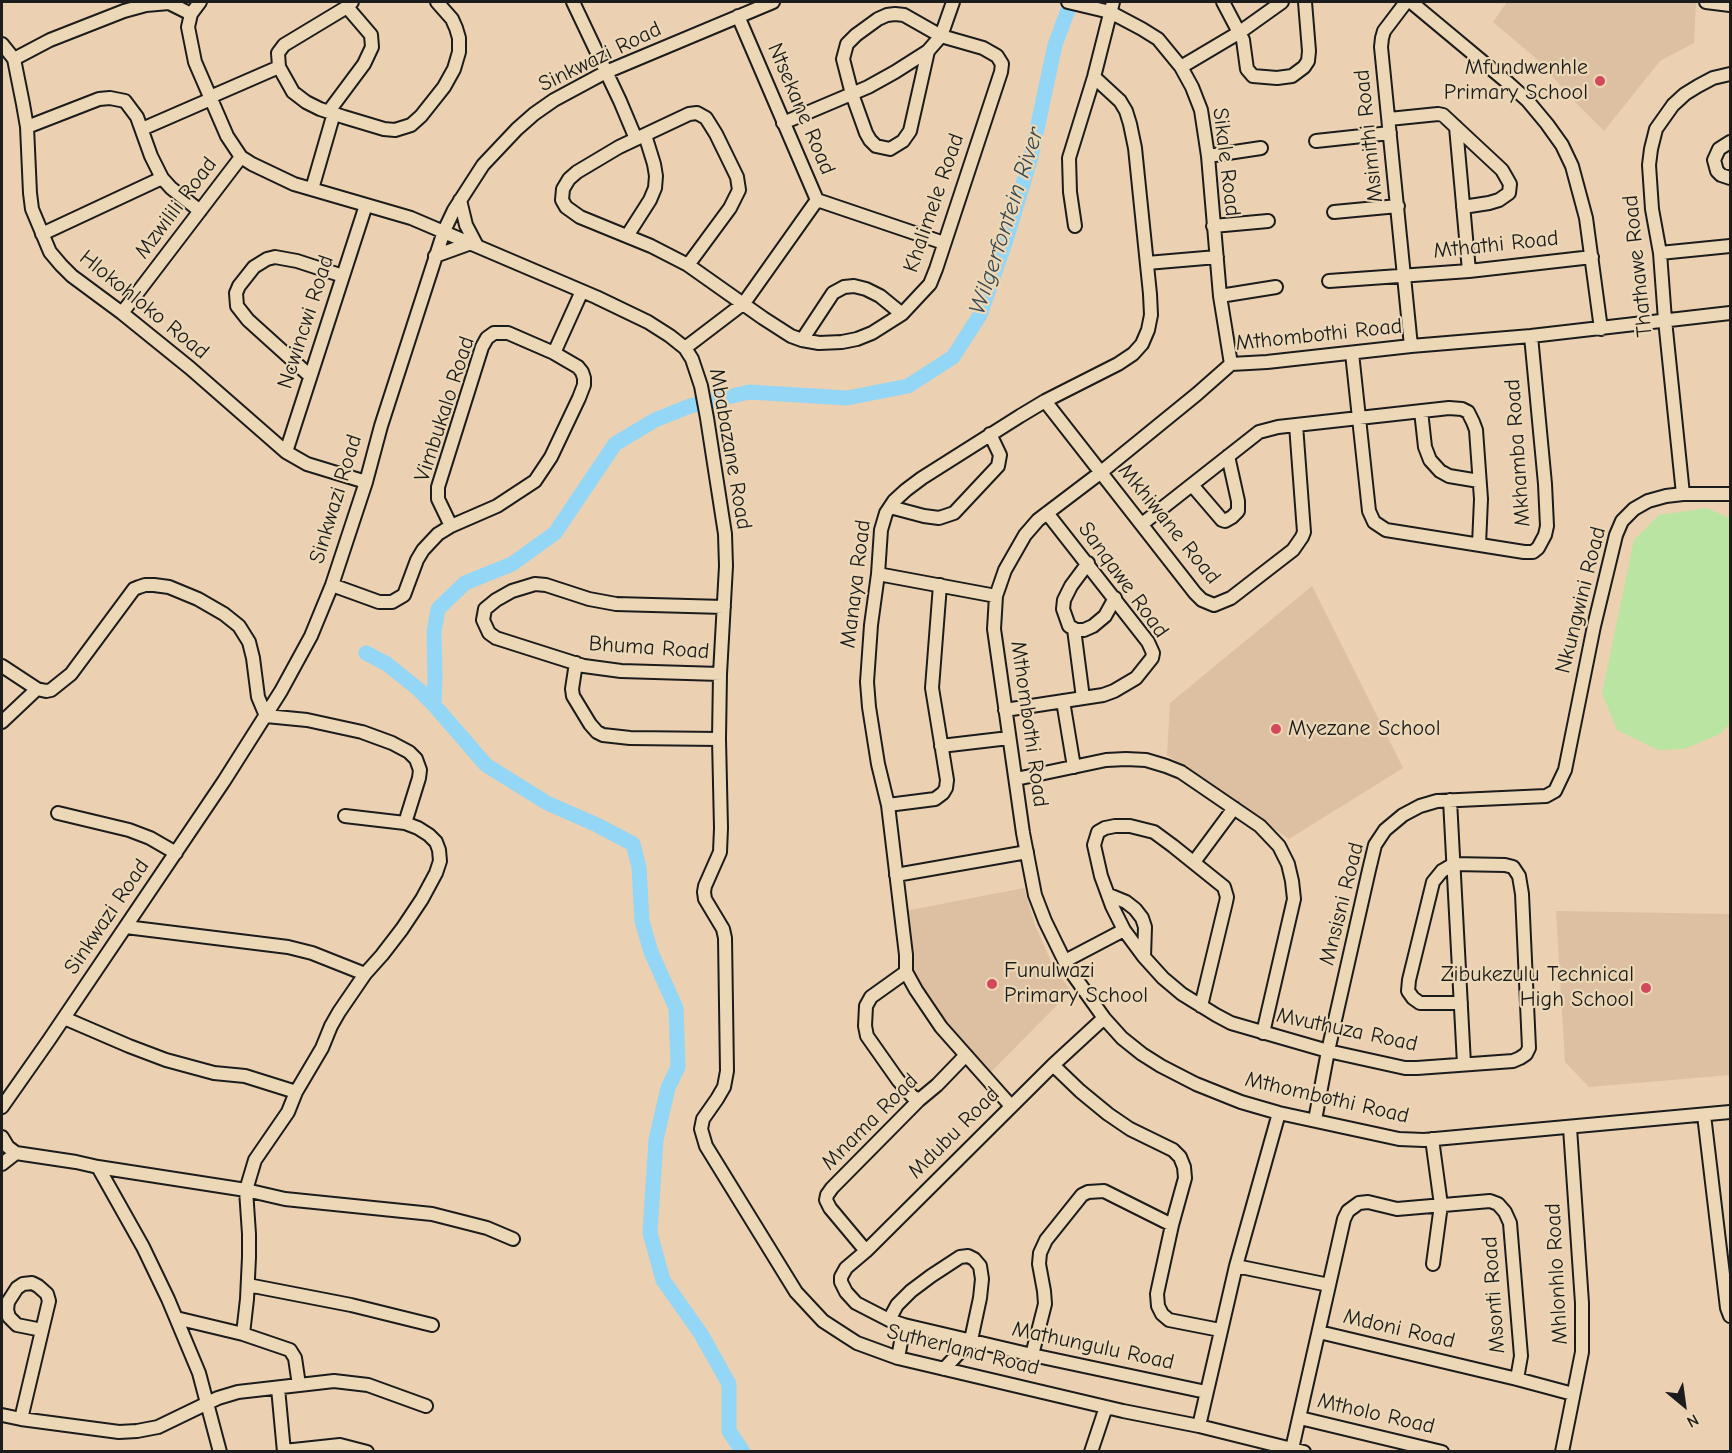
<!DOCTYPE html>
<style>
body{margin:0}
#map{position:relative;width:1732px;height:1453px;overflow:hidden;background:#ebd1b1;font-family:"Comic Neue",sans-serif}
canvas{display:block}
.frame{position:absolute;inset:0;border:3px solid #1c1c1c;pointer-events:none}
.north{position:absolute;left:1654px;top:1375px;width:60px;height:60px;-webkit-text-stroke:4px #ecd8b7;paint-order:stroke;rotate:151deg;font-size:16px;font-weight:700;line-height:24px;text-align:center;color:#1c1c1c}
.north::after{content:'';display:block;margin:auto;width:21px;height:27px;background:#1c1c1c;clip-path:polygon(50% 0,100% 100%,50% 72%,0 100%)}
</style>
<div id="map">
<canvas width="1732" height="1453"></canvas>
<div class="frame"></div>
<div class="north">N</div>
</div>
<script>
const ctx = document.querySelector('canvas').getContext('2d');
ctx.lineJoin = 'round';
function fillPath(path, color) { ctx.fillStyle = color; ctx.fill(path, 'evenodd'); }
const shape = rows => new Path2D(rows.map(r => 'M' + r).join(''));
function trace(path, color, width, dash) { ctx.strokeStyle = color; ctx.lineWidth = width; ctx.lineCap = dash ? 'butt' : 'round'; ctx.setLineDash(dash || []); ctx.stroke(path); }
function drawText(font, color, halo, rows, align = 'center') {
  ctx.font = font + ' "Comic Neue",sans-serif'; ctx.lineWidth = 4.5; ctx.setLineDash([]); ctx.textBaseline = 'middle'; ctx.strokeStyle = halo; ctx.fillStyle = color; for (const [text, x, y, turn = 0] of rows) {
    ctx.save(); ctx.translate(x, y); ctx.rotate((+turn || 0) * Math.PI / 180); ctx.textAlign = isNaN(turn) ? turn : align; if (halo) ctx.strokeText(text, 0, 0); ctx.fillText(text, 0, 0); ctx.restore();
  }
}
fillPath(shape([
 [1507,2,1696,2,1694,43,1660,61,1604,131,1574,101,1538,60,1493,22],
 [1312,586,1403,768,1289,839,1167,755,1170,703],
 [1024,888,1035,925,1054,968,1071,991,989,1074,943,1018,913,978,905,911],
 [1556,911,1730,914,1730,1075,1589,1087,1565,1062]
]), '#ddbfa1');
fillPath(shape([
 [1706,508,1730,518,1730,723,1720,734,1684,749,1658,750,1617,730,1602,693,1634,540,1659,515]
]), '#bae4a1');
trace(shape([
 [366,653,387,664,418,689,434,705],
 [743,1452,729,1431,729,1384,701,1334,663,1280,650,1233,656,1140,668,1088,678,1067,676,1008,651,952,642,921,639,867,633,844,597,825,547,803,486,765,434,705,435,677,434,632,438,609,465,583,512,564,555,533,615,444,655,420,690,406,749,392,847,398,908,386,953,357,980,315,1007,237,1031,157,1055,45,1071,2]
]), '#94d6f6', 15);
const minor = shape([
 [200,2,191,14,188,27,195,62,227,136,241,157,252,164,294,184,411,218,596,297,648,322,670,336,685,348,692,359,701,386,707,418,725,534,726,566,720,674,719,739,721,828,720,852,705,886,704,892,705,899,723,929,725,938,727,1071,724,1087,717,1099,703,1119,701,1129,706,1146,796,1292,823,1321,843,1334,857,1343,898,1358,1123,1411,1199,1426,1304,1452],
 [352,2,347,7,284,45,278,53,279,67,293,92,306,102,320,109,344,117,384,129,395,130,411,125,421,116,444,87,454,69,459,52,459,38,456,28,452,19,437,2],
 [573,2,620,101,636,139],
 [1068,2,1110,12,1142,29,1158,39,1181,67,1192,87,1201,110,1208,156,1220,296,1231,364],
 [1223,2,1243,40,1247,69,1253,76,1277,78,1292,76,1304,67,1308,61,1309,51,1305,2],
 [1406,2,1384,31,1382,38,1381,47,1411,346],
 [1411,2,1507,82,1527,100,1547,124,1562,145,1572,166,1586,218,1601,329],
 [1706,2,1730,5],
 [738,16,817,200],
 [2,44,14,59,23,104,27,127,30,193,32,209,50,252,61,265,72,276,122,313,190,368,286,452,307,464,366,482],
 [14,59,50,40,124,11,146,5,169,3,191,14],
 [1181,67,1240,32,1282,2],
 [210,97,279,67],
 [329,111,364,64,372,47,371,35,347,7],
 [1389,119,1438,114,1443,115,1502,170,1510,184,1509,193,1499,200,1489,203,1463,207],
 [783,123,868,87,895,72,928,51,941,36,953,2],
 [27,127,99,99,110,98,125,101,137,117,151,156,162,178,171,188,200,211],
 [1456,127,1469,271],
 [142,129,211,99],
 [1316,141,1390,133],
 [1730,142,1719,149,1714,160,1717,171,1721,175,1730,178],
 [1208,156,1261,148],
 [312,189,334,113],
 [460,200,466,225,477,246],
 [817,200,944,243],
 [1334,212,1398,206],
 [1075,226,1070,192,1069,158,1094,77,1113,2],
 [1213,226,1268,221],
 [42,234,162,178],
 [627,236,650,200,655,188,656,176,654,164,645,135],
 [1660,253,1730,246],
 [435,256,471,243],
 [1147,263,1217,257],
 [688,265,730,208,739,190,737,177,716,134,706,118,697,113,689,114,619,147,577,172,569,179,563,189,562,200,566,207,580,217,651,246,688,265,763,318,791,336,802,340,819,343,842,342,857,339,872,333,902,314,930,284,936,269,1001,72,1002,64,997,56,983,48,941,36,904,15,895,14,887,15,878,19,856,35,847,44,843,59,852,94,866,133,870,140,876,146,890,149,903,141,910,131,928,51],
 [1329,281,1469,271,1592,257],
 [1220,296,1276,287],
 [122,313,241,157],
 [1730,313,1531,336,1411,346,1267,362,1231,364,1197,394,1100,473,1038,520,1025,535,1005,570,996,596,994,629,1023,833,1035,895,1045,921,1067,966,1104,1018,1122,1038,1142,1054,1161,1066,1196,1084,1241,1102,1279,1113,1399,1139,1424,1140,1730,1112],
 [802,340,833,293,844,287,854,286,866,289,880,296,902,314],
 [685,348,744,303,817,200],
 [554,353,582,291],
 [1352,353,1369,511,1374,522,1386,530,1524,552,1533,552,1538,548,1545,535,1547,526,1545,484,1531,336],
 [310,376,248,320,237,306,236,293,239,286,254,267,267,259,275,257,297,261,343,276],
 [1045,401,1195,593,1202,600,1214,605,1231,598,1293,550,1302,537,1304,532,1303,519,1296,425],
 [1421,411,1425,447,1430,460,1440,471,1449,476,1479,481],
 [286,452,366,205],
 [1192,485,1222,520,1225,521,1232,517,1238,511,1238,501,1228,456],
 [1683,494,1665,320,1660,253,1652,209,1649,165,1651,149,1656,129,1673,105,1685,94,1698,86,1713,78,1730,74],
 [890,507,924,516,939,518,954,513,998,466,1000,455,990,434],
 [1142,524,1259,432,1278,427,1449,408,1462,409,1468,412,1473,422,1476,430,1481,499,1479,545],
 [1088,563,1071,586,1064,600,1063,609,1069,626,1076,630,1084,630,1093,626,1105,616,1115,598],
 [878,574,996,596],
 [332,585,379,602,392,602,404,595,417,560,423,550,438,534,451,526,497,506,535,481,551,457,579,398,584,385,584,378,582,372,578,367,554,353,508,333,494,333,487,338,482,347,438,487,438,499,451,526],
 [1074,629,1083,698],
 [576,663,572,689,573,696,590,724,597,732,603,735,630,738,719,739],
 [2,666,37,689,46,691,51,690,71,674,134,589,139,587,145,585,154,585,169,587,198,599,224,614,239,626,249,642,253,658,258,697,266,716,307,720,362,732,392,743,409,752,416,759,420,770,419,778,405,823],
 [720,674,621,671,584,666,496,638,489,633,483,620,485,609,496,600,512,591,535,584,546,585,589,599,616,604,724,607],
 [1063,701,1074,767],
 [1005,710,1103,695,1114,691,1136,678,1152,658,1153,653,1148,642,1047,513],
 [2,722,37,689],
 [941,746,1009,738],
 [1016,779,1106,760,1126,759,1146,760,1166,766,1181,772,1260,826,1279,846,1288,864,1292,881,1294,899,1263,1033],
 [1450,800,1464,1064],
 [888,805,935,799,943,793,946,788,947,780,932,688,940,585],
 [58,813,129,830,150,838,176,853],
 [1194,862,1234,808],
 [896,875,1027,852],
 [1109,895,1126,902,1135,909,1142,918,1145,927,1144,957],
 [126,927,288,947,312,953,365,974],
 [1065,961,1124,930],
 [906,972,871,997,866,1006,865,1026,867,1036,898,1080,912,1096,919,1100],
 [1201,1006,1226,902,1227,897,1224,887,1173,846,1154,832,1130,826,1115,826,1105,828,1098,832,1094,845,1101,876,1112,906,1124,930,1144,957,1163,978,1182,994,1216,1015,1231,1023,1328,1051,1405,1068,1417,1068,1513,1061,1520,1058,1526,1054,1529,1048,1522,894,1519,876,1513,867,1505,865,1454,864,1442,871,1433,882,1409,980,1408,991,1413,998,1420,1003,1461,1003],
 [64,1018,129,1046,166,1060,214,1073,245,1076,296,1092],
 [1104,1018,1053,1065,866,1251,846,1268,841,1277,841,1282,846,1292,856,1303,889,1320,904,1325,1032,1355,1206,1392],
 [1053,1065,1080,1091,1108,1114,1130,1129,1173,1150,1180,1157,1184,1167,1185,1178,1172,1225,1158,1289,1157,1294,1158,1306,1162,1314,1169,1320,1220,1330],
 [1011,1106,941,1027,916,990,906,972,906,955,888,805,878,764,869,707,867,682,871,625,878,574,881,530,886,513,894,501,906,490,922,478,1020,416,1045,401,1118,364,1133,354,1142,344,1148,330,1151,315,1150,294,1135,148,1130,124,1126,111,1120,101,1094,77],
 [2,1107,49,1040,224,781,281,691,311,636,332,585,366,482,381,426,444,231,454,210,483,165,517,129,534,114,554,100,606,72,773,2],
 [1704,1115,1727,1308,1730,1316],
 [1315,1120,1328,1051,1369,870,1375,845,1385,830,1403,815,1420,806,1437,801,1546,796,1555,791,1565,770,1594,626,1616,535,1622,521,1634,509,1648,501,1666,496,1683,494,1730,494],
 [2,1137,8,1147,16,1153,76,1162,98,1167,143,1247,168,1299,199,1373,220,1452],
 [1432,1139,1441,1205,1433,1264],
 [2,1164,16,1153],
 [98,1167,246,1190,255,1160,288,1112,296,1092,322,1048,331,1026,339,1012,365,974,382,955,402,929,422,899,436,873,440,861,439,850,436,842,429,835,418,828,405,823,345,816],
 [866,1251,830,1208,826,1200,827,1195,832,1188,919,1100,937,1085,966,1055],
 [1236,1266,1329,1285],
 [248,1285,351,1305,432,1325],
 [176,1318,243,1334,290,1350,295,1358,299,1385],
 [889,1320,897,1305,911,1291,931,1276,960,1257,968,1256,974,1259,980,1266,982,1279,980,1298,971,1340,944,1369],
 [1319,1332,1517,1379,1573,1394],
 [243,1334,247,1299,249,1257,249,1234,246,1190,285,1199,432,1214,487,1228,513,1239],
 [1032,1355,1045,1304,1044,1291,1039,1264,1040,1253,1046,1240,1082,1195,1088,1192,1104,1191,1172,1225],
 [898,1358,904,1325],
 [278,1388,284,1452],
 [2,1415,21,1419,119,1432,137,1431,158,1427,218,1398,238,1392,334,1381,368,1385,426,1406],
 [1300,1418,1442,1452],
 [21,1419,49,1301,47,1294,38,1286,32,1283,23,1284,17,1288,8,1302,7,1310,9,1317,17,1325,42,1330],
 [1199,1426,1236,1266,1279,1113],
 [1292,1449,1344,1219,1348,1211,1359,1203,1368,1202,1397,1209,1490,1201,1498,1204,1505,1212,1510,1223,1521,1356,1517,1379],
 [284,1451,340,1445,367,1452],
 [1091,1452,1106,1407],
 [1562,1452,1582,1352,1582,1303,1570,1128]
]);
trace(minor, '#1c1c1c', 16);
trace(minor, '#ecd8b7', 12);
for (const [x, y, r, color] of [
 [1600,81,6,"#d1495b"],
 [1276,729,6,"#d1495b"],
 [992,984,6,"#d1495b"],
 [1646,988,6,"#d1495b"]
]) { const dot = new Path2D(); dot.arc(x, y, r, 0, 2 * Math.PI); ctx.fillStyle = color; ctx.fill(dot); trace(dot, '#ecd8b7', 2); }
drawText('22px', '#1c1c1c', '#ecd8b7', [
 ["Sinkwazi Road",600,57,-26],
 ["Ntsekane Road",801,109,67],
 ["Msimithi Road",1369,136,-96],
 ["Sikale Road",1226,162,83],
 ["Khalimele Road",934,203,-71],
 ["Mzwilili Road",176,208,-53],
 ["Mthathi Road",1496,245,-6],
 ["Thathawe Road",1638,266,-96],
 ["Hlokohloko Road",144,305,39],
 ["Ncwincwi Road",306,322,-72],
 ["Mthombothi Road",1319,335,-6],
 ["Vimbukalo Road",445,409,-72],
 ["Mbabazane Road",730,449,80],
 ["Mkhamba Road",1518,453,-94],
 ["Sinkwazi Road",336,499,-73],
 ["Mkhiwane Road",1169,524,51],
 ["Sanqawe Road",1123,580,54],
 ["Manaya Road",856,584,-83],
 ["Nkungwini Road",1581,600,-76],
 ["Bhuma Road",649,648,4],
 ["Mthombothi Road",1029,724,82],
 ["Mnsisni Road",1342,904,-76],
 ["Sinkwazi Road",107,917,-56],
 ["Mvuthuza Road",1347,1030,12],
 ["Mthombothi Road",1327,1098,13],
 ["Mnama Road",870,1122,-45],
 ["Mdubu Road",954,1133,-45],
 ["Mhlonhlo Road",1557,1274,-93],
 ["Msonti Road",1494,1295,-94],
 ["Mdoni Road",1399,1329,13],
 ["Mathungulu Road",1093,1346,12],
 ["Sutherland Road",963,1350,14],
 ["Mtholo Road",1376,1414,13]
]);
drawText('22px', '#1c1c1c', '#ecd8b7', [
 ["Mfundwenhle",1588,68],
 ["Primary School",1588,93],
 ["Myezane School",1288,729,"left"],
 ["Funulwazi",1004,971,"left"],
 ["Primary School",1004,996,"left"],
 ["Zibukezulu Technical",1634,975],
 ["High School",1634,1000]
], 'right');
drawText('italic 24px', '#3a4a52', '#ecd8b7', [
 ["Wilgerfontein River",1007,221,-72]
]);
</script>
